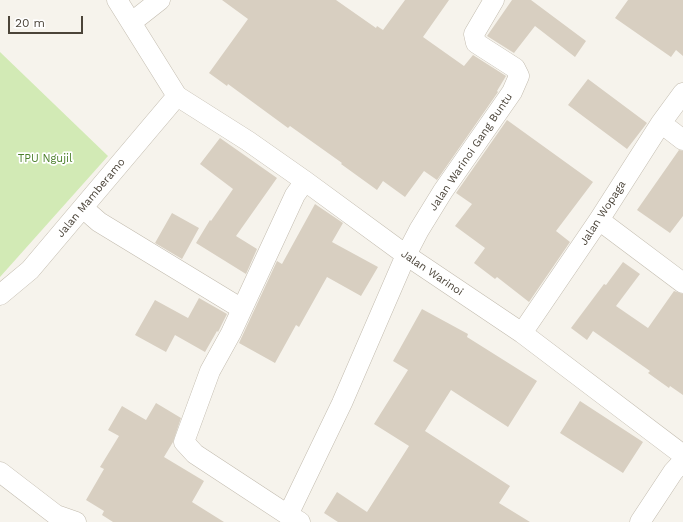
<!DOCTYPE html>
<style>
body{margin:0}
#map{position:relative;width:683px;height:522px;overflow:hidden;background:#f6f3ec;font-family:"Work Sans",sans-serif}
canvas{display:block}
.scale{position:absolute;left:8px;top:16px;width:75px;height:18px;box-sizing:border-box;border:2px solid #4b4439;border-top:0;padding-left:5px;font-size:12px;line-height:14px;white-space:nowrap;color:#4b4439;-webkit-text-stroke:3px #fff;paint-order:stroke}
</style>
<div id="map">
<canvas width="683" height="522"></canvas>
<div class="scale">20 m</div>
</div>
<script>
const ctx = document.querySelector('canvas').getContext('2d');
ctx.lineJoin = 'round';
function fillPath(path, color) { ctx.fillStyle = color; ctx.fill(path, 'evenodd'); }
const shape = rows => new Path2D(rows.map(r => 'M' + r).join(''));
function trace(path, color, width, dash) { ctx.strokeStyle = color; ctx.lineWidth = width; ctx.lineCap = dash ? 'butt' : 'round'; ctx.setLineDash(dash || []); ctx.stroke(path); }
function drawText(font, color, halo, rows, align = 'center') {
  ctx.font = font + ' "Work Sans",sans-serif'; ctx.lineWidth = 3.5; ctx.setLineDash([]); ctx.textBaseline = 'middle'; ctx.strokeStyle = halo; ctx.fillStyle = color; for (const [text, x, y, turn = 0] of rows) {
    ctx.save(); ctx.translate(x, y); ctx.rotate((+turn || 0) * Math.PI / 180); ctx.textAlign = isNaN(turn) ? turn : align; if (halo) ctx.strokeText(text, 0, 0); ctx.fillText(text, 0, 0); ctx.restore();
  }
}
fillPath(shape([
 [0,52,108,156,0,277]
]), '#d2eab5');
fillPath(shape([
 [222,0,336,0,376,28,377,26,383,30,405,0,449,0,423,37,464,66,473,55,506,76,497,91,498,92,437,180,424,171,405,197,383,181,377,190,341,164,342,163,290,126,288,128,228,84,227,86,209,73,248,19],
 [512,0,531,0,586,41,575,57,535,26,514,53,487,36],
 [628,0,683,0,683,56,676,50,671,57,615,18],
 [588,79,647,123,627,149,568,105],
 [507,120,593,182,556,231,570,242,529,302,497,277,495,279,474,263,485,248,455,226,472,204,456,193],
 [220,138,277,178,236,236,257,249,246,274,196,243,210,220,211,221,233,189,200,164],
 [679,150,683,151,683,216,670,233,637,210],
 [315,204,343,223,332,242,378,267,361,296,327,277,299,327,296,325,275,363,239,343,277,261,282,264],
 [172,213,199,228,182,259,155,243],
 [623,262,640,274,616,306,648,328,674,291,683,294,683,395,670,386,669,388,648,373,650,371,593,331,587,340,571,328,604,284,606,285],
 [199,298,227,314,218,332,217,331,205,352,175,335,166,352,135,335,155,300,188,318],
 [422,309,468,334,467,337,537,381,508,427,451,390,425,431,510,486,499,503,530,522,338,522,324,513,337,492,367,512,409,446,374,424,408,370,393,361],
 [580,401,643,442,623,473,560,433],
 [156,403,181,418,173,442,164,457,204,481,192,502,224,522,113,522,102,515,104,511,86,500,104,469,100,467,119,436,108,430,122,406,146,420]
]), '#d8cfc1');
const minor = shape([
 [117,0,177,96,248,141,305,181,406,255,522,333,683,455],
 [132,22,160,0],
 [661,123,683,140],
 [83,208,99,222,242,309],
 [599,220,683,283],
 [0,295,30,270,177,96],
 [522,333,599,220,661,123,683,93],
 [0,472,56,515,76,522],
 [288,515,195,454,184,442,210,371,231,333,295,195,305,181],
 [300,522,288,515,342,403,406,255,419,230,443,191,512,92,519,76,515,68,476,43,474,34,494,0],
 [640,522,673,472,683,461]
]);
trace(minor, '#c2bbae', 21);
trace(minor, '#fff', 20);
drawText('11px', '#4b4439', '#fff', [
 ["Jalan Warinoi Gang Buntu",471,152,-56],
 ["Jalan Mamberamo",91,198,-50],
 ["Jalan Wopaga",603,213,-57],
 ["Jalan Warinoi",432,273,34]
]);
drawText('11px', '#4a7f2a', '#fff', [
 ["TPU Ngujil",45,159]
]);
</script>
